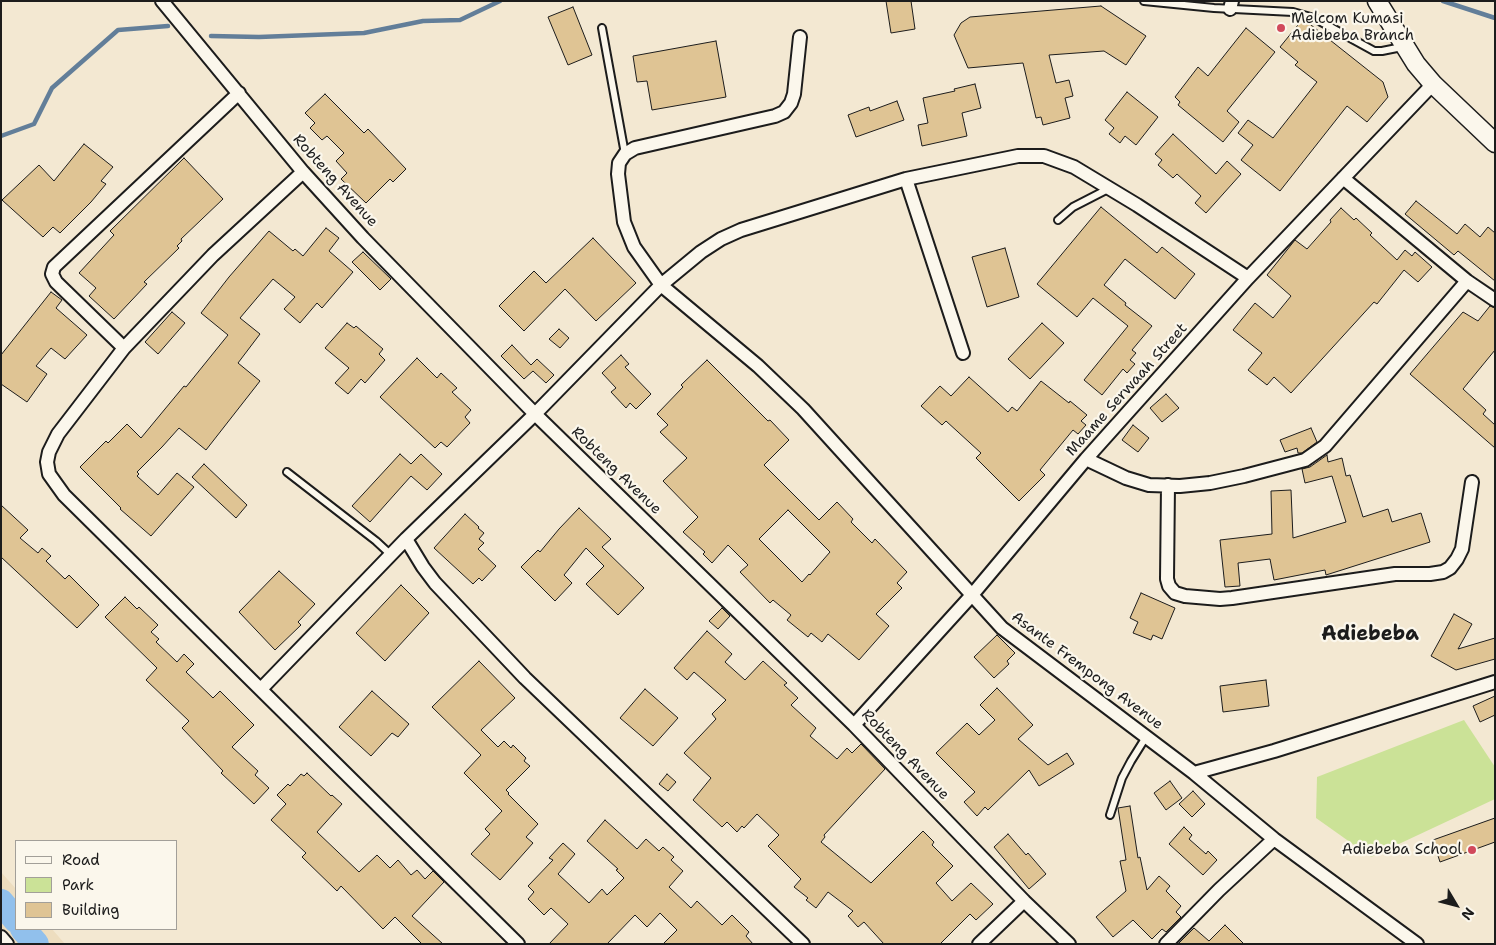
<!DOCTYPE html>
<style>
body{margin:0}
#map{position:relative;width:1496px;height:945px;overflow:hidden;background:#f3e8d2;font-family:"Shantell Sans",sans-serif}
canvas{display:block}
.frame{position:absolute;inset:0;border:2px solid #1c1c1c;pointer-events:none}
.legend{position:absolute;left:15px;top:840px;width:162px;height:90px;box-sizing:border-box;background:#fbf7ec;border:1px solid #a29f99;margin:0;padding:6px 9px;list-style:none;font-size:15px;color:#1c1c1c}
.legend li{display:flex;align-items:center;gap:10px;height:25px}
.legend b{width:25px;border:1px solid #a29f99}
.north{position:absolute;left:1431px;top:880px;width:50px;height:50px;-webkit-text-stroke:4px #fbf7ec;paint-order:stroke;rotate:127deg;font-size:14px;font-weight:700;line-height:20px;text-align:center;color:#1c1c1c}
.north::after{content:'';display:block;margin:auto;width:18px;height:22px;background:#1c1c1c;clip-path:polygon(50% 0,100% 100%,50% 72%,0 100%)}
</style>
<div id="map">
<canvas width="1496" height="945"></canvas>
<div class="frame"></div>
<ul class="legend">
<li><b style="height:6px;background:#fbf7ec"></b>Road</li>
<li><b style="height:14px;background:#cbe297"></b>Park</li>
<li><b style="height:14px;background:#dfc494"></b>Building</li>
</ul>
<div class="north">N</div>
</div>
<script>
const ctx = document.querySelector('canvas').getContext('2d');
ctx.lineJoin = 'round';
function fillPath(path, color) { ctx.fillStyle = color; ctx.fill(path, 'evenodd'); }
const shape = rows => new Path2D(rows.map(r => 'M' + r).join(''));
function trace(path, color, width, dash) { ctx.strokeStyle = color; ctx.lineWidth = width; ctx.lineCap = dash ? 'butt' : 'round'; ctx.setLineDash(dash || []); ctx.stroke(path); }
function drawText(font, color, halo, rows, align = 'center') {
  ctx.font = font + ' "Shantell Sans",sans-serif'; ctx.lineWidth = 4.5; ctx.setLineDash([]); ctx.textBaseline = 'middle'; ctx.strokeStyle = halo; ctx.fillStyle = color; for (const [text, x, y, turn = 0] of rows) {
    ctx.save(); ctx.translate(x, y); ctx.rotate((+turn || 0) * Math.PI / 180); ctx.textAlign = isNaN(turn) ? turn : align; if (halo) ctx.strokeText(text, 0, 0); ctx.fillText(text, 0, 0); ctx.restore();
  }
}
fillPath(shape([
 [1,872,16,889,16,929,52,929,65,944,1,944]
]), '#edddbf');
fillPath(shape([
 [1464,720,1495,767,1495,799,1371,857,1316,818,1317,777]
]), '#cbe297');
trace(shape([
 [1443,1,1495,18],
 [211,36,259,37,364,33,423,21,460,20,500,1],
 [1,136,34,124,52,88,118,30,168,26]
]), '#627e99', 4.5);
trace(shape([
 [1,902,16,920],
 [23,929,36,944]
]), '#91c0ec', 26);
const building = shape([
 [886,1,911,1,915,29,891,33,886,1],
 [1101,6,1146,36,1126,65,1104,51,1049,55,1056,83,1069,80,1073,96,1065,98,1070,118,1043,125,1041,117,1036,118,1023,63,968,68,954,35,961,23,970,17,1101,6],
 [573,7,592,55,568,65,548,17,573,7],
 [1302,20,1306,21,1383,82,1388,97,1367,122,1347,106,1280,191,1241,160,1253,145,1238,133,1248,120,1273,138,1317,82,1295,65,1298,62,1280,47,1302,20],
 [1246,28,1275,52,1227,111,1239,122,1223,142,1178,105,1180,102,1175,97,1198,67,1208,76,1246,28],
 [716,41,726,97,652,110,647,81,637,82,633,56,716,41],
 [975,84,981,108,962,113,967,136,922,146,918,125,928,123,923,98,955,91,954,89,975,84],
 [1127,92,1158,117,1136,145,1125,136,1120,143,1109,134,1114,128,1105,120,1127,92],
 [325,94,364,133,368,129,406,169,393,182,390,179,366,203,341,179,347,173,336,161,344,153,327,136,322,140,310,128,315,123,305,113,325,94],
 [897,101,904,120,856,137,848,115,869,107,870,111,897,101],
 [1173,134,1216,174,1227,161,1241,174,1206,213,1195,203,1201,196,1177,174,1173,178,1158,165,1162,160,1155,154,1173,134],
 [84,144,113,167,101,181,106,184,91,202,60,233,53,227,43,237,2,200,39,165,54,181,84,144],
 [184,158,223,199,181,239,182,241,177,246,179,248,144,282,147,284,114,319,89,296,96,288,79,273,114,235,110,231,184,158],
 [1416,201,1457,234,1465,224,1480,237,1488,227,1495,233,1495,281,1458,251,1454,255,1405,214,1416,201],
 [1101,207,1157,253,1162,247,1195,274,1175,299,1125,259,1104,285,1126,303,1125,305,1152,326,1132,350,1136,353,1130,360,1135,364,1127,373,1123,369,1102,395,1084,380,1128,326,1093,298,1077,317,1037,284,1101,207],
 [1341,208,1354,220,1356,218,1372,233,1370,235,1397,260,1405,250,1412,256,1415,252,1432,267,1418,282,1404,270,1377,304,1374,302,1291,393,1274,377,1267,385,1248,370,1262,353,1233,330,1255,303,1273,318,1291,296,1267,275,1295,240,1307,249,1331,222,1330,220,1341,208],
 [326,228,339,238,329,251,353,272,322,308,317,303,300,323,284,309,295,297,273,279,240,318,260,334,238,363,260,381,206,450,179,428,162,447,137,472,139,474,137,476,158,495,177,473,194,487,151,536,120,509,121,508,80,467,106,441,108,443,127,424,141,438,184,386,186,387,228,335,201,313,229,277,269,231,293,251,295,249,303,256,326,228],
 [593,238,636,283,596,321,565,289,524,331,499,306,534,271,546,283,593,238],
 [1005,248,1019,297,987,307,972,257,1005,248],
 [363,252,391,279,380,290,352,262,363,252],
 [51,292,62,300,56,308,87,335,65,359,51,348,36,366,47,374,27,402,1,384,1,355,51,292],
 [1490,306,1495,308,1495,350,1463,389,1486,410,1483,414,1495,425,1495,448,1410,374,1463,312,1478,321,1490,306],
 [172,312,185,323,158,354,145,342,172,312],
 [347,323,354,328,356,326,383,349,379,354,385,360,365,383,361,379,348,394,335,383,349,368,325,348,347,323],
 [1042,323,1064,343,1030,379,1008,359,1042,323],
 [559,329,569,338,560,348,549,339,559,329],
 [512,345,531,365,537,359,554,375,546,383,533,371,524,379,501,356,512,345],
 [621,355,629,364,625,367,651,394,636,409,630,403,626,408,611,392,616,388,602,373,621,355],
 [417,358,437,378,441,373,457,388,452,392,471,410,465,417,470,423,447,447,441,442,435,448,380,397,417,358],
 [707,360,768,421,770,420,789,440,764,465,819,520,837,502,853,519,851,522,872,543,875,539,907,572,897,583,902,588,876,614,889,626,859,660,828,634,822,642,811,633,808,637,787,620,791,615,773,600,770,603,740,572,748,565,728,545,712,563,703,554,705,552,683,532,698,517,663,481,687,458,660,432,668,425,657,414,683,387,681,385,707,360],
 [788,510,830,552,810,575,809,574,802,582,759,539,788,510],
 [969,377,1008,412,1012,407,1017,411,1041,381,1069,403,1070,401,1087,415,1081,421,1086,425,1078,434,1073,430,1040,470,1045,475,1019,501,976,458,981,453,946,421,942,425,921,406,940,386,951,396,969,377],
 [1166,394,1179,408,1162,422,1150,408,1166,394],
 [1133,425,1149,438,1138,452,1122,440,1133,425],
 [1311,428,1317,442,1302,453,1298,453,1297,448,1285,452,1280,440,1311,428],
 [400,454,411,464,421,454,442,474,427,490,411,476,370,522,352,506,400,454],
 [1327,455,1328,462,1342,458,1346,476,1350,475,1363,517,1388,509,1392,522,1421,513,1430,542,1326,575,1325,570,1274,580,1270,559,1238,563,1240,586,1225,587,1220,540,1272,534,1271,491,1291,490,1293,538,1346,522,1332,476,1305,483,1302,469,1310,467,1327,455],
 [204,464,247,505,236,518,192,477,204,464],
 [1,505,28,530,20,538,38,553,42,548,51,556,46,561,65,579,69,575,99,605,77,628,1,557,1,505],
 [579,508,611,539,602,547,644,588,618,615,586,584,604,566,586,548,564,575,572,583,555,601,521,567,538,550,540,552,559,529,579,508],
 [465,514,479,527,478,528,484,533,479,539,484,543,478,549,496,566,482,581,479,578,473,584,434,548,465,514],
 [279,571,315,604,298,622,301,625,275,650,239,612,279,571],
 [401,585,429,613,385,661,356,633,401,585],
 [1141,593,1175,608,1162,639,1153,635,1151,640,1133,633,1138,622,1130,618,1141,593],
 [125,597,137,609,139,607,158,625,151,632,159,639,156,642,177,662,184,654,194,664,186,672,213,698,220,691,254,725,232,747,258,771,255,775,269,788,254,804,221,773,223,771,182,728,189,721,146,680,157,668,105,617,125,597],
 [722,608,730,616,718,629,709,621,722,608],
 [1454,614,1472,624,1458,649,1495,638,1495,659,1456,670,1431,656,1454,614],
 [707,631,732,654,725,662,745,680,763,661,787,683,784,685,798,698,791,705,816,728,810,736,837,759,847,748,852,753,861,744,885,769,824,835,825,837,821,842,871,883,923,831,934,842,932,845,953,866,936,883,952,901,971,883,993,904,976,920,970,914,940,944,884,944,864,922,858,927,848,916,853,911,828,892,816,908,806,900,808,898,794,887,801,879,768,846,779,835,757,814,744,828,742,826,737,832,727,822,722,827,693,800,711,778,684,753,716,719,712,714,726,700,694,672,687,680,674,668,707,631],
 [997,635,1015,653,1007,661,1009,664,994,678,974,657,997,635],
 [479,661,515,698,481,730,498,747,504,741,511,748,513,745,526,758,524,761,530,766,506,790,509,793,508,794,538,824,526,837,533,843,500,880,471,854,490,834,485,829,502,811,464,773,481,755,432,707,479,661],
 [1266,680,1269,706,1223,712,1220,686,1266,680],
 [997,688,1033,725,1018,739,1048,765,1067,753,1074,764,1039,786,1029,770,988,810,985,807,977,816,964,802,975,792,936,753,967,723,979,735,995,720,980,705,997,688],
 [645,689,678,718,653,746,620,718,645,689],
 [372,691,409,724,398,737,392,733,371,756,339,727,372,691],
 [1495,696,1495,715,1480,722,1473,706,1495,696],
 [307,773,331,796,332,795,342,804,317,832,359,872,377,855,390,868,398,860,411,875,417,870,425,879,433,871,444,882,412,916,443,944,422,944,395,917,383,929,341,886,337,891,302,857,306,853,271,820,286,804,277,795,288,784,290,786,301,774,304,776,307,773],
 [667,774,676,782,668,791,659,784,667,774],
 [1170,781,1182,798,1166,810,1154,793,1170,781],
 [1193,791,1205,804,1192,817,1179,804,1193,791],
 [1130,806,1138,858,1140,857,1147,890,1159,876,1170,886,1166,891,1181,906,1176,912,1181,917,1166,932,1162,929,1152,939,1133,920,1113,937,1096,917,1126,891,1120,861,1126,860,1118,808,1130,806],
 [1495,818,1495,842,1440,862,1433,840,1495,818],
 [605,820,637,849,646,839,659,851,663,847,674,857,671,860,683,871,669,887,691,908,697,901,722,925,732,915,749,932,746,936,753,944,663,944,677,930,660,913,647,927,635,915,607,944,549,944,568,924,551,908,544,915,528,899,534,892,528,886,553,860,549,858,563,843,575,854,558,874,589,903,602,889,607,895,624,878,616,870,618,869,587,841,605,820],
 [1184,827,1192,835,1189,839,1206,854,1208,851,1217,860,1203,875,1169,844,1184,827],
 [1008,834,1026,855,1028,853,1046,874,1029,889,994,847,1008,834],
 [1225,925,1244,944,1178,944,1194,928,1209,941,1225,925]
]);
fillPath(building, '#dfc494');
trace(building, '#1c1c1c', 1);
const service = shape([
 [1144,1,1214,8,1293,12,1314,18,1374,51,1382,51,1402,47],
 [602,28,625,154],
 [1058,220,1073,207,1108,189],
 [287,472,376,541,390,554],
 [1110,815,1122,778,1131,761,1146,737]
]);
const minor = shape([
 [162,1,303,172,363,238,535,414,854,725,1024,901,1069,944],
 [1230,9,1232,1],
 [800,37,794,94,791,103,784,112,775,116,635,148,625,154,619,163,618,174,624,222,634,247,661,285,758,366,803,409,1002,628,1194,773,1274,839,1417,944],
 [303,172,213,255,124,348,58,434,49,452,47,462,49,474,64,495,518,944],
 [1343,178,1467,281,1495,300],
 [906,179,963,353],
 [124,348,56,282,52,274,54,267,239,93],
 [1086,459,1126,478,1149,485,1180,486,1210,483,1244,476,1305,460,1325,446,1467,281],
 [1168,485,1167,579,1169,586,1175,593,1185,596,1220,599,1232,598,1395,574,1430,574,1443,572,1450,568,1457,559,1462,549,1472,482],
 [406,539,423,567,435,583,525,678,803,944],
 [261,689,406,539,535,414,661,285,701,252,721,239,741,230,906,179,1018,156,1044,156,1074,167,1137,205,1248,278],
 [854,725,972,595,1086,459,1248,278,1433,84],
 [1194,773,1274,751,1495,682],
 [1,937,7,944],
 [979,944,1024,901],
 [1166,944,1219,890,1274,839]
]);
const secondary = shape([
 [1377,1,1416,64,1433,84,1495,143]
]);
trace(service, '#1c1c1c', 10);
trace(minor, '#1c1c1c', 16);
trace(secondary, '#1c1c1c', 21);
trace(service, '#fbf7ec', 6);
trace(minor, '#fbf7ec', 12);
trace(secondary, '#fbf7ec', 18);
for (const [x, y, r, color] of [
 [1281,28,5,"#d1495b"],
 [1472,850,5,"#d1495b"]
]) { const dot = new Path2D(); dot.arc(x, y, r, 0, 2 * Math.PI); ctx.fillStyle = color; ctx.fill(dot); trace(dot, '#fbf7ec', 2); }
drawText('15px', '#1c1c1c', '#fbf7ec', [
 ["Melcom Kumasi",1291,19],
 ["Adiebeba Branch",1291,36],
 ["Adiebeba School",1462,850,"right"]
], 'left');
drawText('15px', '#1c1c1c', '#fbf7ec', [
 ["Robteng Avenue",335,181,48],
 ["Maame Serwaah Street",1127,390,-48],
 ["Robteng Avenue",616,471,44],
 ["Asante Frempong Avenue",1087,671,37],
 ["Robteng Avenue",905,755,46]
]);
drawText('bold 20px', '#1c1c1c', '#fbf7ec', [
 ["Adiebeba",1370,635]
]);
</script>
